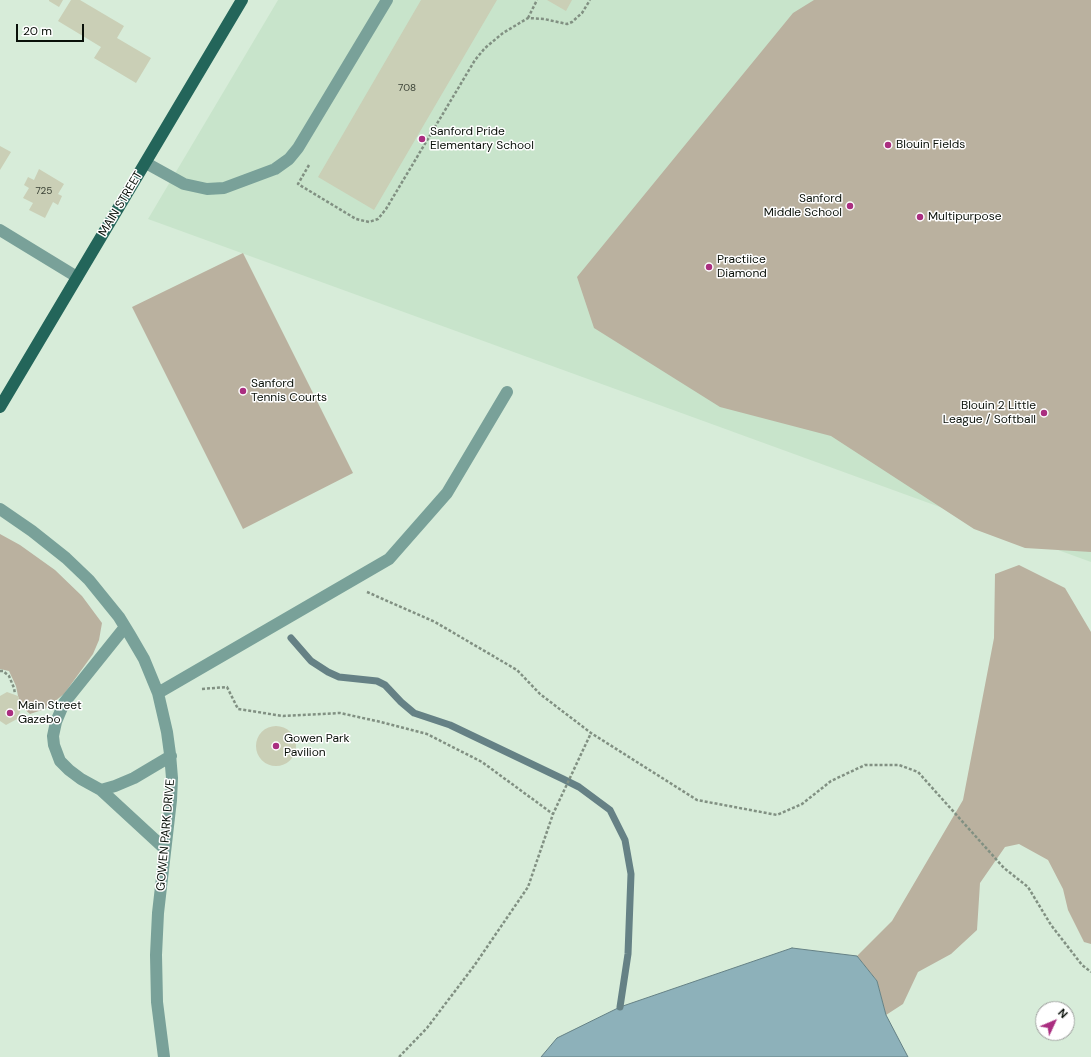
<!DOCTYPE html>
<style>
body{margin:0}
#map{position:relative;width:1091px;height:1057px;overflow:hidden;background:#d7ecd9;font-family:"DM Sans",sans-serif}
canvas{display:block}
.north{position:absolute;left:1035px;top:1001px;width:40px;height:40px;box-sizing:border-box;background:#fff;border:1px solid #9d9f9d;border-radius:50%;rotate:46deg;font-size:11px;font-weight:700;line-height:16px;text-align:center;color:#091009}
.north::after{content:'';display:block;margin:auto;width:14px;height:18px;background:#aa2e80;clip-path:polygon(50% 0,100% 100%,50% 72%,0 100%)}
.scale{position:absolute;left:16px;top:24px;width:68px;height:18px;box-sizing:border-box;border:2px solid #091009;border-top:0;padding-left:5px;font-size:12px;line-height:14px;white-space:nowrap;color:#091009;-webkit-text-stroke:3px #fff;paint-order:stroke}
</style>
<div id="map">
<canvas width="1091" height="1057"></canvas>
<div class="north">N</div>
<div class="scale">20 m</div>
</div>
<script>
const ctx = document.querySelector('canvas').getContext('2d');
ctx.lineJoin = 'round';
function fillPath(path, color) { ctx.fillStyle = color; ctx.fill(path, 'evenodd'); }
const shape = rows => new Path2D(rows.map(r => 'M' + r).join(''));
function trace(path, color, width, dash) { ctx.strokeStyle = color; ctx.lineWidth = width; ctx.lineCap = dash ? 'butt' : 'round'; ctx.setLineDash(dash || []); ctx.stroke(path); }
function drawText(font, color, halo, rows, align = 'center') {
  ctx.font = font + ' "DM Sans",sans-serif'; ctx.lineWidth = 3; ctx.setLineDash([]); ctx.textBaseline = 'middle'; ctx.strokeStyle = halo; ctx.fillStyle = color; for (const [text, x, y, turn = 0] of rows) {
    ctx.save(); ctx.translate(x, y); ctx.rotate((+turn || 0) * Math.PI / 180); ctx.textAlign = isNaN(turn) ? turn : align; if (halo) ctx.strokeText(text, 0, 0); ctx.fillText(text, 0, 0); ctx.restore();
  }
}
fillPath(shape([
 [278,0,1091,0,1091,562,148,219]
]), '#c8e4cb');
fillPath(shape([
 [814,0,1091,0,1091,552,1025,548,974,529,831,436,720,407,594,328,577,277,793,13],
 [243,253,353,473,243,529,132,307],
 [0,534,20,545,55,570,82,596,102,623,99,640,93,654,64,694,45,709,30,714,22,707,18,696,16,686,9,671,0,669],
 [1019,565,1065,588,1091,632,1091,944,1084,942,1068,910,1063,889,1048,860,1019,844,1005,847,980,883,977,930,951,954,918,972,903,1004,886,1015,877,981,857,956,892,921,963,800,994,638,995,574]
]), '#bab19f');
const water = shape([
 [792,948,857,956,877,981,886,1015,908,1057,541,1057,557,1038,620,1007,792,948]
]);
fillPath(water, '#8db1ba');
trace(water, '#658185', 1);
trace(shape([
 [291,638,311,661,328,672,339,677,377,681,385,685,401,702,414,713,450,725,563,779,579,787,610,810,625,840,631,874,628,954,620,1007]
]), '#658185', 7);
fillPath(shape([
 [49,0,63,0,59,7,49,1],
 [71,0,80,0,124,26,117,38,151,58,136,83,94,58,101,47,58,21],
 [421,0,497,0,374,210,318,177],
 [547,0,572,0,566,11],
 [0,146,11,152,0,170],
 [39,169,64,184,58,194,62,196,58,205,53,202,45,218,29,210,33,203,23,198,29,188,24,185,28,177,34,180],
 [7,692,18,696,22,707,17,719,6,725,0,721,0,696],
 '256 746a20 20 0 1 1 40 0a20 20 0 1 1-40 0Z'
]), '#cacfb6');
trace(shape([
 [528,18,537,0],
 [309,165,298,184,356,219,369,222,378,219,386,209,475,60,485,48,503,33,528,18,544,19,567,24,572,22,582,13,590,0],
 [367,592,435,622,517,670,540,694,591,733,697,800,777,815,802,804,831,781,865,765,899,765,918,772,1004,868,1028,887,1051,925,1082,965,1091,972],
 [0,671,3,671,9,676,14,688,15,694],
 [202,689,227,687,238,709,283,716,340,713,381,722,427,734,482,762,553,814],
 [399,1057,427,1028,474,966,528,887,553,814,591,733]
]), '#819082', 2.5, [3, 2]);
trace(shape([
 [146,163,184,184,207,189,224,188,275,169,289,159,298,148,387,0],
 [0,230,77,277],
 [0,509,32,531,66,558,89,580,119,617,130,635,144,659,158,693,167,732,170,754,172,778,171,800,158,913,156,955,157,1002,164,1057],
 [125,627,64,703,56,722,53,736,54,745,60,761,69,770,81,779,101,790,165,849],
 [158,693,389,559,447,493,507,392],
 [101,790,115,786,134,778,171,756]
]), '#79a199', 12);
trace(shape([
 [0,407,242,0]
]), '#23655a', 12);
for (const [x, y, r, color] of [
 [422,139,4,"#aa2e80"],
 [888,145,4,"#aa2e80"],
 [850,206,4,"#aa2e80"],
 [920,217,4,"#aa2e80"],
 [709,267,4,"#aa2e80"],
 [243,391,4,"#aa2e80"],
 [1044,413,4,"#aa2e80"],
 [10,713,4,"#aa2e80"],
 [276,746,4,"#aa2e80"]
]) { const dot = new Path2D(); dot.arc(x, y, r, 0, 2 * Math.PI); ctx.fillStyle = color; ctx.fill(dot); trace(dot, '#fff', 1.5); }
drawText('10px', '#394034', null, [
 ["708",407,88],
 ["725",44,191]
]);
drawText('12px', '#091009', '#fff', [
 ["Sanford Pride",430,132],
 ["Elementary School",430,146],
 ["Blouin Fields",896,145],
 ["Sanford",842,199,"right"],
 ["Middle School",842,213,"right"],
 ["Multipurpose",928,217],
 ["Practiice",717,260],
 ["Diamond",717,274],
 ["Sanford",251,384],
 ["Tennis Courts",251,398],
 ["Blouin 2 Little",1036,406,"right"],
 ["League / Softball",1036,420,"right"],
 ["Main Street",18,706],
 ["Gazebo",18,720],
 ["Gowen Park",284,739],
 ["Pavilion",284,753]
], 'left');
drawText('12px', '#091009', '#fff', [
 ["MAIN STREET",121,204,-59],
 ["GOWEN PARK DRIVE",166,835,-85]
]);
</script>
